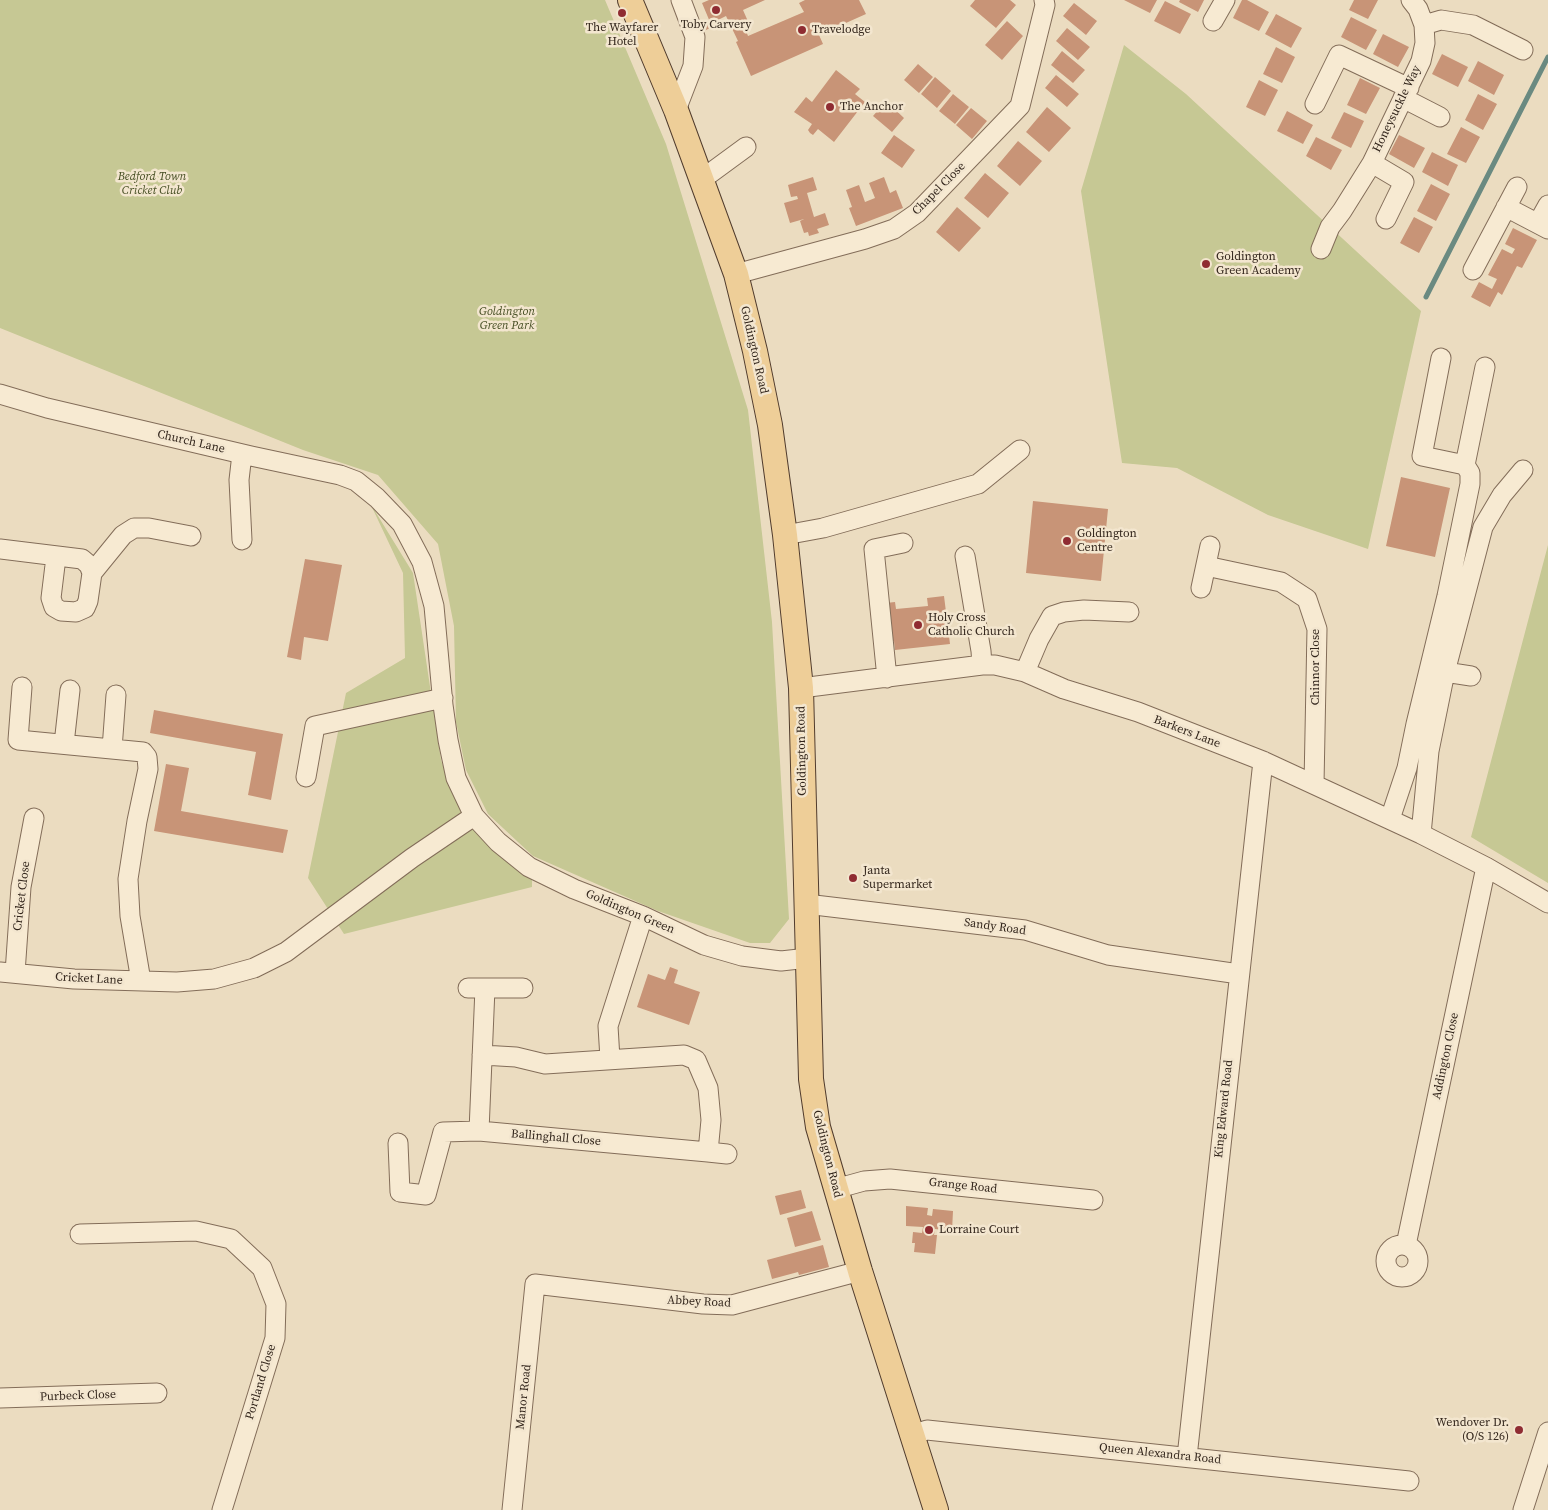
<!DOCTYPE html>
<style>
body{margin:0}
canvas{display:block;background:#ebdcc0}
</style>
<canvas width="1548" height="1510"></canvas>
<script>
const ctx = document.querySelector('canvas').getContext('2d');
ctx.lineJoin = 'round';
function fillPath(path, color) { ctx.fillStyle = color; ctx.fill(path, 'evenodd'); }
const shape = rows => new Path2D(rows.map(r => 'M' + r).join(''));
function trace(path, color, width, dash) { ctx.strokeStyle = color; ctx.lineWidth = width; ctx.lineCap = dash ? 'butt' : 'round'; ctx.setLineDash(dash || []); ctx.stroke(path); }
function drawText(font, color, halo, rows, align = 'center') {
  ctx.font = font + ' "Source Serif 4",serif'; ctx.lineWidth = 5; ctx.setLineDash([]); ctx.textBaseline = 'middle'; ctx.strokeStyle = halo; ctx.fillStyle = color; for (const [text, x, y, turn = 0] of rows) {
    ctx.save(); ctx.translate(x, y); ctx.rotate((+turn || 0) * Math.PI / 180); ctx.textAlign = isNaN(turn) ? turn : align; if (halo) ctx.strokeText(text, 0, 0); ctx.fillText(text, 0, 0); ctx.restore();
  }
}
fillPath(shape([
 [0,0,605,0,666,144,748,410,772,622,789,919,770,943,750,943,658,911,533,856,488,814,466,770,456,722,454,626,438,544,378,475,303,450,0,328],
 [1124,45,1186,94,1421,311,1368,549,1268,515,1177,468,1122,463,1081,191],
 [370,503,413,573,441,760,453,795,479,836,503,859,532,877,532,887,344,934,308,878,346,693,405,658,403,573],
 [1548,545,1548,883,1471,837]
]), '#c6c894');
trace(shape([
 [1426,297,1548,57]
]), '#6a8a81', 5);
fillPath(shape([
 [709,0,765,0,743,10,750,26,745,28,748,36,804,12,799,3,805,0,859,0,866,14,819,35,823,44,751,76,736,42,738,41,726,16,718,20,720,23,704,31,702,26,710,22,702,3],
 [975,0,1010,0,1016,5,996,28,970,6],
 [1124,0,1157,0,1150,13],
 [1180,0,1204,0,1198,12,1179,2],
 [1242,0,1247,0,1269,12,1259,31,1233,18],
 [1354,0,1378,0,1368,19,1349,10],
 [1165,1,1191,14,1180,34,1154,21],
 [1074,3,1097,21,1086,35,1063,16],
 [1276,14,1302,28,1291,48,1265,34],
 [1351,17,1377,30,1366,50,1341,37],
 [1007,21,1023,36,1002,60,985,45],
 [1067,28,1090,47,1078,60,1056,41],
 [1383,34,1409,47,1398,67,1373,54],
 [1276,47,1295,57,1282,83,1263,74],
 [1062,51,1085,70,1073,83,1051,65],
 [1442,54,1468,67,1458,87,1432,74],
 [1478,61,1504,75,1494,95,1468,81],
 [918,64,933,77,919,93,904,80],
 [836,70,860,89,855,94,865,102,834,142,818,129,813,135,810,133,808,130,812,124,794,112,806,97,812,102],
 [1056,75,1079,94,1067,107,1045,88],
 [935,77,951,91,937,108,921,94],
 [1360,78,1380,88,1366,114,1347,105],
 [1259,80,1278,90,1265,116,1246,107],
 [953,94,969,107,955,124,939,111],
 [1478,94,1497,104,1483,130,1465,120],
 [886,101,904,118,892,132,873,116],
 [1047,107,1071,128,1049,152,1026,132],
 [971,108,987,121,972,139,956,125],
 [1287,111,1313,125,1303,144,1277,131],
 [1344,112,1364,121,1351,148,1331,138],
 [1461,127,1480,137,1466,163,1447,154],
 [894,135,915,150,902,168,881,153],
 [1399,135,1425,148,1414,168,1389,154],
 [1316,137,1342,150,1331,170,1306,156],
 [1018,141,1042,161,1020,186,997,166],
 [1432,152,1458,165,1448,186,1422,172],
 [985,173,1009,193,988,218,964,198],
 [813,177,817,190,807,193,814,217,825,213,829,225,817,229,819,233,809,236,808,232,804,233,800,221,804,219,790,223,784,203,798,199,797,196,791,197,788,185],
 [884,177,890,193,896,190,903,208,856,226,849,208,852,207,846,190,859,185,865,202,875,198,869,183],
 [1431,184,1450,194,1436,221,1417,211],
 [957,207,981,228,959,252,936,232],
 [1414,217,1433,227,1419,253,1400,243],
 [1513,228,1537,240,1522,268,1517,266,1502,295,1498,292,1490,307,1471,297,1479,282,1492,289,1497,279,1488,275,1502,249,1512,254,1515,249,1505,244],
 [1401,477,1450,488,1435,557,1386,546],
 [1033,501,1108,509,1101,581,1026,573],
 [305,559,342,565,328,641,304,637,301,660,287,657],
 [944,596,950,644,895,650,894,641,890,642,886,603,895,602,896,609,928,606,927,598],
 [154,710,283,734,271,800,248,795,256,752,150,733],
 [166,764,189,768,181,811,288,830,283,853,154,831],
 [670,967,678,970,674,983,700,992,689,1025,637,1007,648,974,665,980],
 [801,1190,806,1208,780,1215,775,1196],
 [906,1206,928,1208,927,1215,932,1216,933,1209,953,1211,952,1231,935,1229,934,1235,937,1235,935,1254,914,1252,915,1243,912,1243,913,1232,922,1233,923,1227,906,1226],
 [812,1211,821,1240,795,1247,787,1218],
 [823,1245,829,1267,799,1275,798,1272,772,1279,767,1260]
]), '#c89477');
const minor = shape([
 [1213,21,1225,0],
 [1424,25,1441,20,1473,25,1523,50],
 [1403,98,1440,117],
 [1315,104,1339,55,1409,88],
 [676,110,693,66,695,37,681,0],
 [1372,163,1404,182,1386,219],
 [701,180,746,147],
 [1506,207,1548,229],
 [1538,223,1548,205],
 [1321,249,1330,227,1342,211,1372,163,1421,61,1425,43,1424,25,1418,9,1411,0],
 [1473,270,1517,187],
 [736,274,865,239,894,229,917,213,1020,106,1045,5,1044,0],
 [0,394,47,408,251,456,340,475,356,481,377,498,402,524,422,562,434,606,443,705,448,740,456,778,474,816,498,842,529,867,574,889,643,916,704,945,742,956,781,961,808,958],
 [242,454,239,480,242,540],
 [1465,465,1485,367],
 [785,535,823,528,978,484,1020,450],
 [0,549,82,559,89,565,92,573,88,601,85,608,76,612,61,611,54,607,51,598,56,557],
 [965,556,981,651,982,665],
 [1206,566,1281,582,1307,599,1317,629,1314,784],
 [92,573,123,535,134,528,149,528,191,536],
 [1201,588,1210,546],
 [1025,672,1039,639,1052,616,1064,612,1084,610,1129,612],
 [1445,672,1471,676],
 [887,678,874,549,903,543],
 [22,687,18,740,143,752,147,757,148,769,137,821,128,879,130,916,141,981],
 [801,688,982,665,995,665,1025,672,1064,689,1138,712,1263,761,1421,834,1486,867,1548,903],
 [64,744,70,690],
 [112,749,116,695],
 [306,777,315,726,443,698],
 [1390,819,1407,768,1416,724,1447,596,1470,484,1470,473,1465,465,1422,456,1441,358],
 [1421,834,1429,751,1445,672,1483,527,1502,495,1523,470],
 [806,904,1025,930,1108,955,1239,974],
 [0,972,74,979,177,982,214,979,254,968,286,952,412,858,474,816],
 [15,973,21,887,34,818],
 [468,988,523,988],
 [482,1055,516,1057,545,1064,684,1055,696,1060,708,1088,711,1120,708,1152,479,1131,485,988],
 [610,1059,608,1026,643,916],
 [398,1143,400,1192,426,1195,443,1132,479,1131],
 [708,1152,727,1154],
 [835,1189,864,1181,890,1179,1093,1200],
 [80,1234,196,1231,231,1239,262,1268,276,1304,275,1338,222,1510],
 [1406,1245,1486,867],
 '1386 1261a16 16 0 1 1 32 0a16 16 0 1 1-32 0Z',
 [0,1398,157,1393],
 [911,1435,927,1430,1409,1481],
 [1187,1457,1263,761],
 [512,1510,535,1284,703,1304,732,1305,860,1271],
 [1523,1510,1548,1432]
]);
const major = shape([
 [630,0,676,110,736,274,755,351,770,425,785,535,801,688,811,1079,818,1127,860,1271,936,1510]
]);
trace(minor, '#836d59', 21);
trace(major, '#513c2d', 26);
trace(minor, '#f7ead2', 19);
trace(major, '#eece98', 24);
for (const [x, y, r, color] of [
 [716,10,5,"#8f2c32"],
 [622,13,5,"#8f2c32"],
 [802,30,5,"#8f2c32"],
 [830,107,5,"#8f2c32"],
 [1206,264,5,"#8f2c32"],
 [1067,541,5,"#8f2c32"],
 [918,625,5,"#8f2c32"],
 [853,878,5,"#8f2c32"],
 [929,1230,5,"#8f2c32"],
 [1519,1430,5,"#8f2c32"]
]) { const dot = new Path2D(); dot.arc(x, y, r, 0, 2 * Math.PI); ctx.fillStyle = color; ctx.fill(dot); trace(dot, '#f3e6cf', 2); }
drawText('12px', '#33261c', '#f3e6cf', [
 ["Toby Carvery",716,25,"center"],
 ["The Wayfarer",622,28,"center"],
 ["Hotel",622,42,"center"],
 ["Travelodge",812,30],
 ["The Anchor",840,107],
 ["Goldington",1216,257],
 ["Green Academy",1216,271],
 ["Goldington",1077,534],
 ["Centre",1077,548],
 ["Holy Cross",928,618],
 ["Catholic Church",928,632],
 ["Janta",863,871],
 ["Supermarket",863,885],
 ["Lorraine Court",939,1230],
 ["Wendover Dr.",1509,1423,"right"],
 ["(O/S 126)",1509,1437,"right"]
], 'left');
drawText('12px', '#33261c', '#f3e6cf', [
 ["Honeysuckle Way",1397,109,-64],
 ["Chapel Close",939,189,-45],
 ["Goldington Road",754,350,77],
 ["Church Lane",191,442,13],
 ["Chinnor Close",1316,667,-90],
 ["Barkers Lane",1187,732,21],
 ["Goldington Road",802,751,-91],
 ["Cricket Close",22,896,-83],
 ["Goldington Green",630,912,23],
 ["Sandy Road",995,927,8],
 ["Cricket Lane",89,979,3],
 ["Addington Close",1446,1056,-78],
 ["King Edward Road",1224,1109,-84],
 ["Ballinghall Close",556,1138,5],
 ["Goldington Road",827,1154,76],
 ["Grange Road",963,1186,6],
 ["Abbey Road",699,1302,3],
 ["Portland Close",261,1382,-73],
 ["Purbeck Close",78,1396,-2],
 ["Manor Road",524,1397,-84],
 ["Queen Alexandra Road",1160,1454,6]
]);
drawText('italic 12px', '#474f24', '#f3e6cf', [
 ["Bedford Town",152,177],
 ["Cricket Club",152,191],
 ["Goldington",507,312],
 ["Green Park",507,326]
]);
</script>
